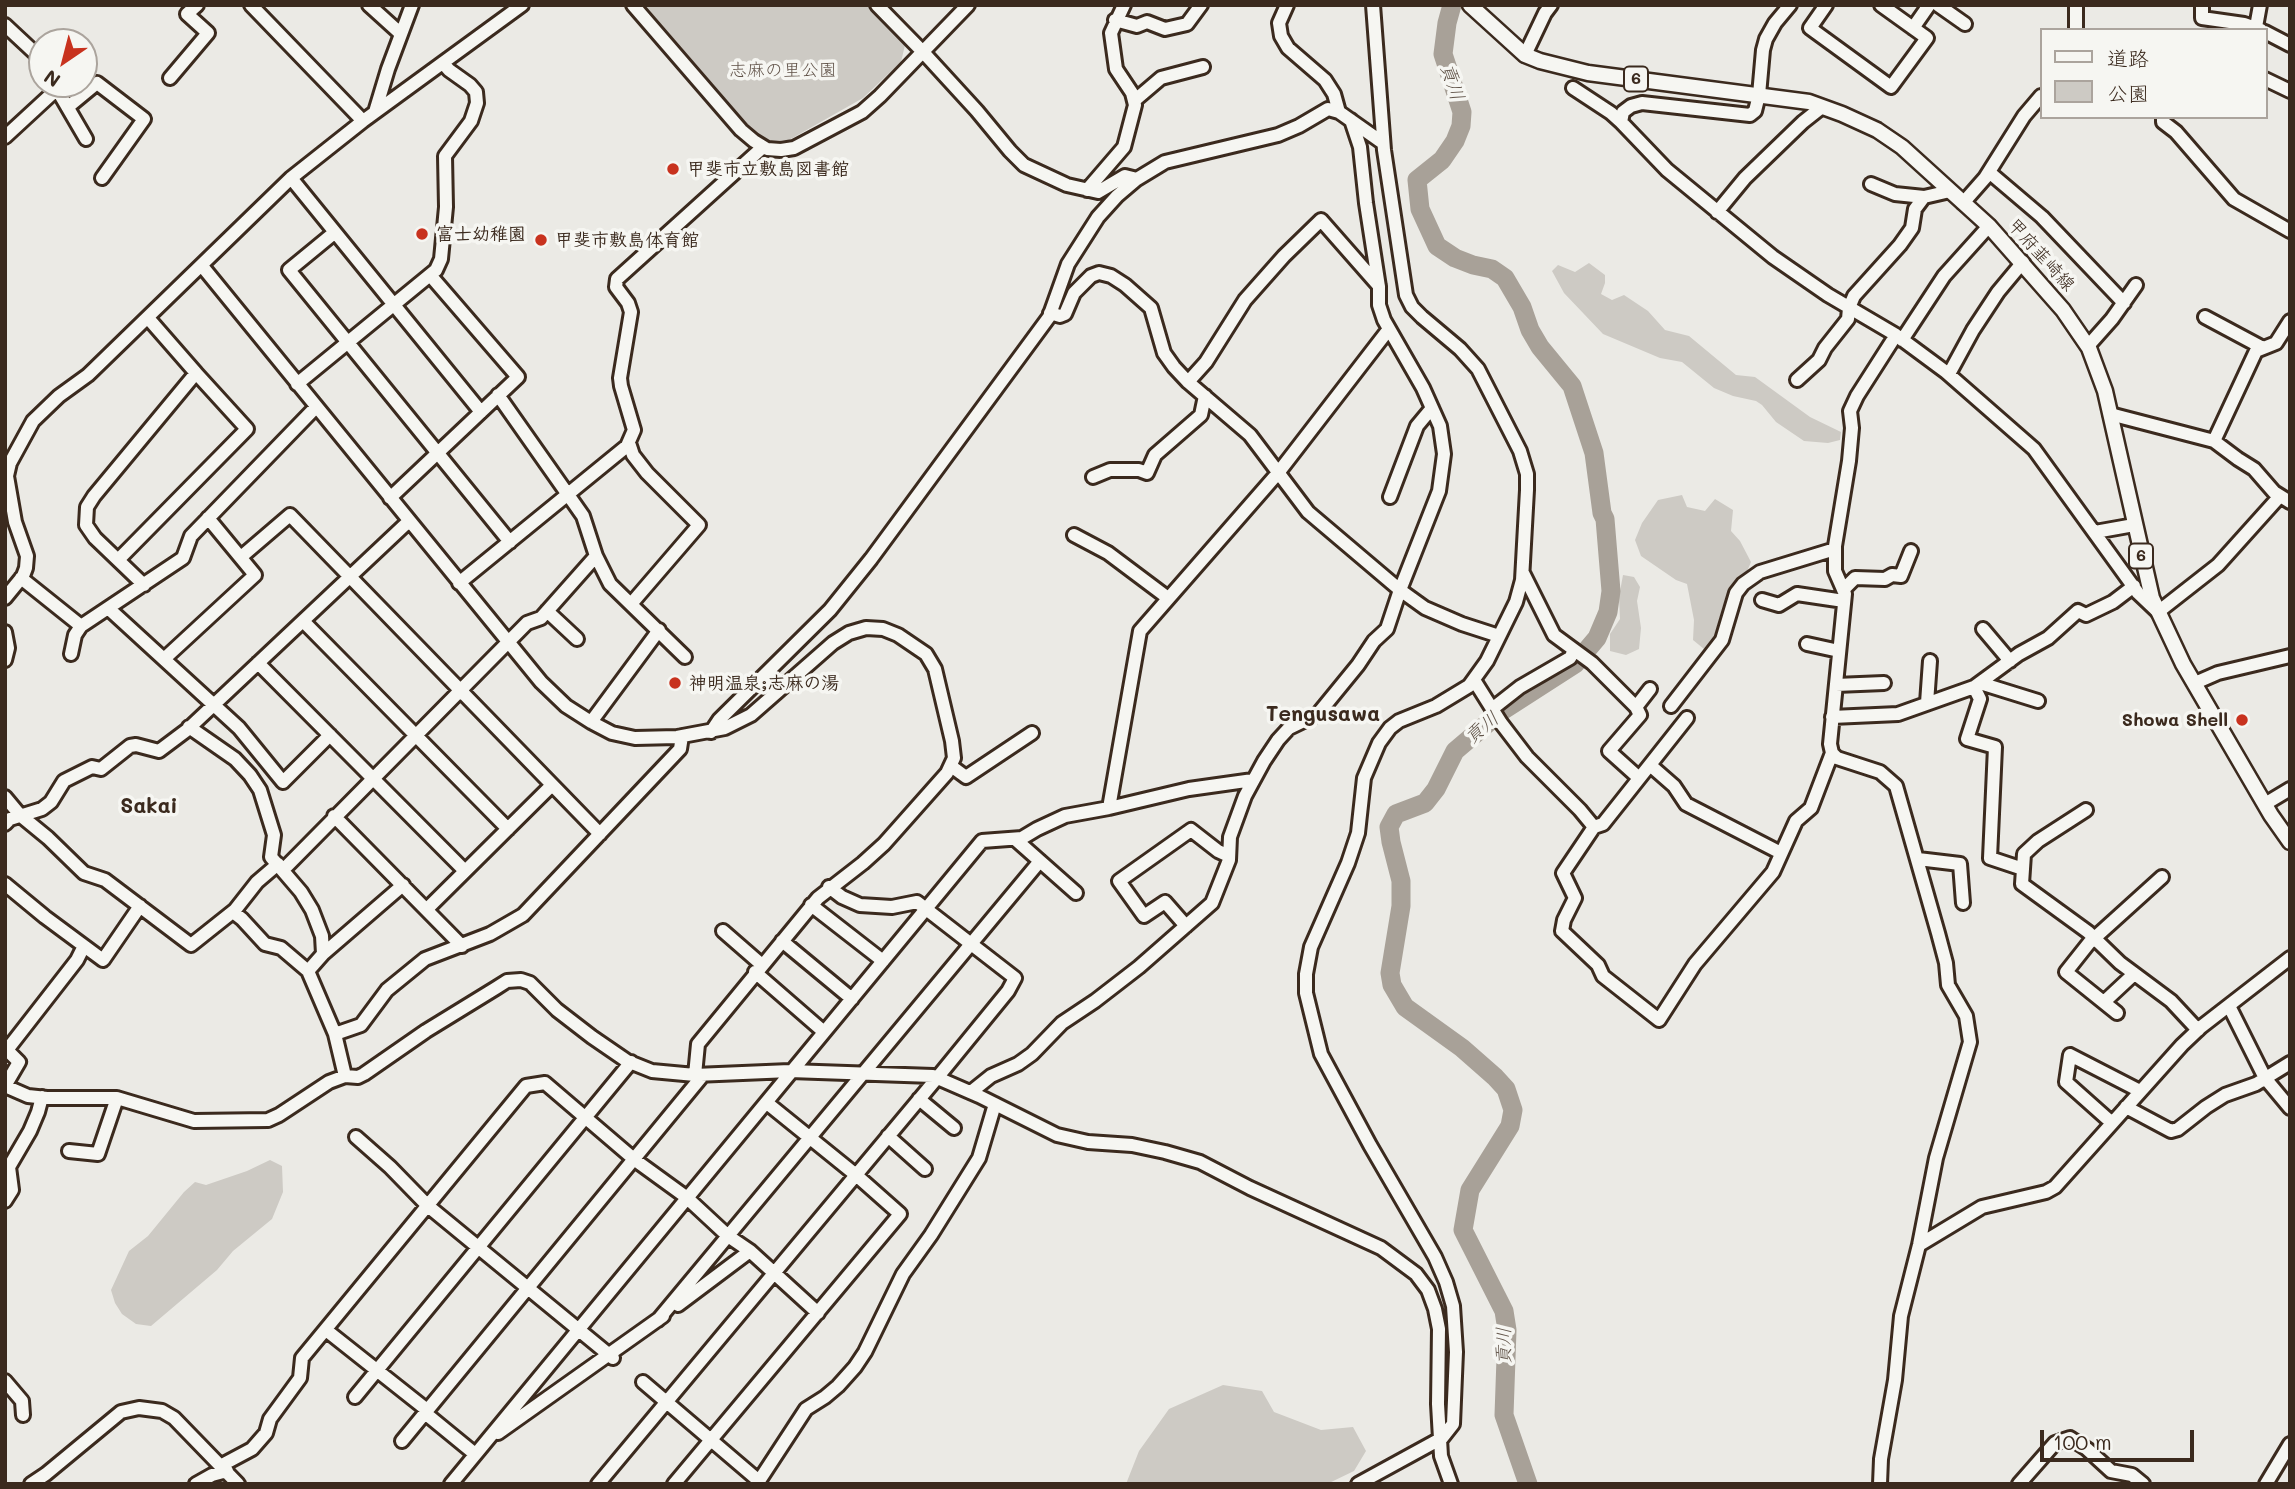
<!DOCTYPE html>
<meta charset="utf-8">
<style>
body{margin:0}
#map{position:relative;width:2295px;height:1489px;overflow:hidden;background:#ebeae5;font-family:Mali,"Klee One",sans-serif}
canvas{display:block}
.frame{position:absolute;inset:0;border:7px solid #3b2a1e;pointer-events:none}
.legend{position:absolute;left:2040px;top:28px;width:228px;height:91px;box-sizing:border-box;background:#f6f6f2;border:2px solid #aba49d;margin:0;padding:9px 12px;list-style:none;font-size:21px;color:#3b2a1e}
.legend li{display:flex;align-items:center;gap:14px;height:35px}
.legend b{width:35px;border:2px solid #aba49d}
.north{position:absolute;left:28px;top:28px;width:70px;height:70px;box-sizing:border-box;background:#f6f6f2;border:2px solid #aba49d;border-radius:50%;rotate:215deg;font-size:19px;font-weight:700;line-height:28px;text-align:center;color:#3b2a1e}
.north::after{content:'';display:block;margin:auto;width:24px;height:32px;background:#c8321e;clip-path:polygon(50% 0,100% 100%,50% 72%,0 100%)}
.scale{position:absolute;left:2040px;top:1430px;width:154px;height:32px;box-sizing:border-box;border:4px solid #3b2a1e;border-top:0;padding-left:9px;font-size:21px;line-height:24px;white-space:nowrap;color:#3b2a1e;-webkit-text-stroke:5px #f6f6f2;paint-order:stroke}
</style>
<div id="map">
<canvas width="2295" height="1489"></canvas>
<div class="frame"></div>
<ul class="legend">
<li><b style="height:9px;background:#f6f6f2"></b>道路</li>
<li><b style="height:19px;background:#cdcac4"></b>公園</li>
</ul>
<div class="north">N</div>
<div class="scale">100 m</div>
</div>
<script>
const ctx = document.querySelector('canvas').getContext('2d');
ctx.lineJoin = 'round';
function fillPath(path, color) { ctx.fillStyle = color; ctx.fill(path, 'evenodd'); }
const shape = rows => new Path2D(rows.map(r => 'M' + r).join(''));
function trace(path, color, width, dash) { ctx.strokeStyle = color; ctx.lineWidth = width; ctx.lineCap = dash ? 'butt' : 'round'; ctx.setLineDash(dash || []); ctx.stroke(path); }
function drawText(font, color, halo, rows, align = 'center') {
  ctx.font = font + ' Mali,"Klee One",sans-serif'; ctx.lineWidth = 7; ctx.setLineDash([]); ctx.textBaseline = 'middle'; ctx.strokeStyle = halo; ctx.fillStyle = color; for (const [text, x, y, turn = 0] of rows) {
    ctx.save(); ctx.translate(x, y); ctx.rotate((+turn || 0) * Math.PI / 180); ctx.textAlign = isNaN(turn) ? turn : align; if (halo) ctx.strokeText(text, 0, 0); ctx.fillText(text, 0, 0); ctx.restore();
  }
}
fillPath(shape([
 [643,5,868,5,905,45,901,62,863,98,789,140,771,141,755,134,743,122],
 [1589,263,1605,275,1605,283,1601,294,1612,300,1624,295,1648,311,1665,330,1689,336,1736,375,1755,377,1810,417,1841,432,1840,440,1828,443,1804,441,1776,422,1762,405,1756,401,1733,396,1714,388,1682,362,1660,358,1603,334,1564,293,1552,271,1558,265,1575,272],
 [1682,495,1687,507,1705,511,1715,499,1733,510,1731,531,1740,541,1751,562,1746,574,1723,606,1713,641,1704,649,1693,640,1694,620,1687,584,1676,580,1641,556,1635,540,1642,523,1658,500],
 [1623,575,1634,577,1640,587,1637,601,1641,628,1639,649,1626,655,1610,651,1610,634,1620,619,1619,597],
 [270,1160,282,1166,283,1192,272,1219,233,1251,217,1270,151,1326,136,1324,122,1314,115,1303,111,1290,129,1251,148,1236,184,1192,195,1182,206,1185,247,1171],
 [1223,1385,1262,1391,1274,1412,1321,1430,1353,1427,1366,1451,1354,1471,1327,1484,1126,1484,1139,1451,1169,1409]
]), '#cdcac4');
trace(shape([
 [1452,5,1447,23,1443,54,1462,112,1461,126,1455,141,1442,160,1417,180,1420,209,1437,246,1455,258,1473,265,1492,269,1505,278,1522,307,1530,330,1540,347,1572,386,1594,453,1602,513,1605,519,1611,591,1608,612,1597,638,1575,664,1502,711,1455,751,1436,789,1425,803,1396,814,1389,827,1391,842,1401,881,1401,906,1390,973,1392,985,1405,1007,1462,1048,1495,1077,1506,1089,1513,1110,1510,1126,1470,1190,1463,1230,1504,1311,1507,1330,1504,1415,1528,1484]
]), '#a8a198', 19);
const minor = shape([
 [251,5,363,121],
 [369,5,401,34],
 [633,5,741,130,754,141,767,149,781,150,794,148,862,112,880,96,968,5],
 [877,5,923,52,977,111,1010,151,1024,165,1067,185,1098,192,1125,176,1137,179],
 [1287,5,1279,23,1281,36,1288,48,1325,80,1334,94,1339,112],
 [1790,5,1775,23,1766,39,1763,50,1759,95,1755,111,1750,115,1642,103,1631,106,1623,112,1621,122,1667,170,1773,257,1828,295,1896,335,1946,372,2034,449,2138,593,2158,612,2218,565,2280,496],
 [1826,5,1810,28,1891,87,1927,38,1881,5],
 [1938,5,1965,24],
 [2076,5,2076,30],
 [2202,5,2202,18,2244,24,2261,30],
 [1115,20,1137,26,1147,22,1165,29,1187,24,1201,5],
 [5,25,35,53,42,64],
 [2256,27,2260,5],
 [1913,28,1929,5],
 [2265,32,2290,45],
 [1525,55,1545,13,1551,5],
 [170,78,208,33,187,14,197,5],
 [2265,79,2290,91],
 [54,84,86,139],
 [1573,88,1611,113,1621,122],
 [1134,101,1161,78,1203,67],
 [68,107,97,83,144,119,102,178],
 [375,112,388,69,412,5],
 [2163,117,2163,122,2176,132,2234,199,2290,231],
 [5,137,57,89],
 [1989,172,2042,217,2124,303],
 [291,178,481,412],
 [1871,184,1895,194,1924,197,1950,191],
 [1087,190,1124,147,1135,105,1132,93,1116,69,1111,33,1124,5],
 [1963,203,1985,178,2024,116,2041,96],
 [1717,212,1745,178,1803,122,1822,107],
 [334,233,289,270,510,542],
 [202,266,541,682,566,706,591,722,612,733,635,738,677,737,725,728,751,715,833,643,849,633,866,628,883,629,898,635,926,654,935,669,952,741,954,758,947,773,884,844,863,863,818,898,698,1044,695,1075],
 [1050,313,1060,316,1065,314,1074,293,1091,276,1099,273,1111,276,1125,285,1151,308,1164,353,1174,367,1188,382,1250,435,1308,512,1400,590,1425,608,1462,624,1499,636],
 [2205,317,2263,348],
 [1902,340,1944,276,1989,226],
 [2088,346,2112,319,2136,285],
 [1949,374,1973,330,1998,292,2023,262],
 [1797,380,1819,360,1825,348,1848,319,1849,308,1854,296,1900,245,1912,228,1915,209,1924,197],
 [1188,382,1206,362,1245,300,1284,256,1321,220,1379,286],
 [297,384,436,270,441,259,446,207,445,156,471,121,477,103,476,92,470,85,449,70,443,63],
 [498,395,583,516,596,556,610,584,685,657],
 [2110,414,2214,441,2238,459,2254,469,2274,492,2290,502],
 [2214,441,2256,351,2276,343,2290,321],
 [629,443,633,455,647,473,699,525,631,604],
 [1093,477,1110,470,1139,470,1147,473,1155,455,1201,415,1205,396],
 [1390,497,1417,426,1432,408],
 [390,498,518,377,430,275],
 [2095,532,2134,525],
 [1074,535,1108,553,1168,598],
 [241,557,290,515,600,834],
 [118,560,247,429,196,373],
 [1523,573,1554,635,1592,663,1636,707,1640,715,1609,751,1639,778],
 [21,578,81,626,183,558,191,536,316,407],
 [459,583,627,446,634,430,621,386,620,378,631,312,628,303,616,287,617,279,763,147],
 [144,585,95,538,86,525,87,507,94,496,196,373,148,318],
 [1843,590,1855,578,1885,579,1892,575,1901,576,1911,551],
 [5,598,23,576,26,568,27,556,15,522,7,476,10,463,33,421,59,396,88,375,291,178,363,121,522,5],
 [1762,600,1779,605,1797,594,1844,601],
 [108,608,239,728,283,782,330,735],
 [547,611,577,639],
 [303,621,508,829],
 [1983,629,2010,661],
 [5,632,8,648,5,660],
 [1807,644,1839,651],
 [71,654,75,635,81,626],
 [164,659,255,575,208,518],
 [258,663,465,871],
 [1474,680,1501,723,1527,757,1580,810,1594,827],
 [1980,683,2038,701],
 [2195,683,2218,673,2290,656],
 [1836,685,1884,683],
 [1974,687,1980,699,1967,739,1995,747,1990,858,2023,869,2022,884,2088,932,2120,963,2171,1001,2198,1030],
 [1927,703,1930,661],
 [1671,706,1722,640,1736,593,1743,584,1760,572,1835,549],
 [1636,707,1650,689],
 [1492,709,1520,687,1570,658,1574,651],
 [1832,717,1898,714,1974,687,2019,654,2048,638,2078,611,2086,615,2113,602,2134,586],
 [1687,718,1603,824,1594,827,1563,873,1575,898,1564,920,1562,931,1598,965,1603,976,1659,1020,1695,964,1773,872,1796,821,1811,808,1832,753],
 [591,722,659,630],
 [189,727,235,759,250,775,260,790,274,835,271,857,301,892,312,910,322,936,323,954,308,971,335,1034,345,1076],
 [711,732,719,720,830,610,871,559,1049,317,1068,264,1098,217,1117,196,1137,179,1165,162,1278,135,1299,126,1328,109,1339,112,1383,143],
 [1650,765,1674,786,1686,804,1781,853],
 [951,766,966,777,1032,733],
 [5,797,20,815,48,838,84,873,105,880,191,945,235,910,257,882,278,864],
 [2265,804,2290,789],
 [1109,808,1140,631,1278,473,1389,329],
 [334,816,462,946],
 [5,824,10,819,42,809,51,802,64,781,92,767,101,769,130,746,136,745,159,751,187,730,409,521],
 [1015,839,1076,893],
 [1918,859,1960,864,1963,903],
 [2023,869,2024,854,2038,841,2086,810],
 [283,870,527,623,541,618,596,556],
 [5,884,45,917,103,960,140,906],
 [811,905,883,961],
 [427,909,552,785],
 [233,912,242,919,265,944,281,948,308,971],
 [1186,926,1165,902,1144,916,1119,881,1191,830,1218,851,1229,856],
 [723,931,762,965],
 [782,941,852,999],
 [84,946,77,960,7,1050,19,1062,5,1086,28,1096,47,1098,117,1098,194,1121,268,1120,279,1115,329,1082,345,1076,358,1077,364,1074,426,1031,496,988,507,981,521,980,530,983,557,1010,592,1037,627,1061,652,1071,695,1075,790,1071,933,1076,979,1096,1057,1135,1088,1142,1132,1145,1165,1152,1200,1162,1250,1188,1381,1248,1416,1274,1428,1290,1435,1309,1439,1329,1438,1404,1441,1456,1451,1484],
 [323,954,403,885],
 [755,972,824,1032],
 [2104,1002,2134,974],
 [2229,1006,2265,1078,2290,1108],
 [2117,1013,2066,972,2089,943,2162,877],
 [335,1034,361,1025,387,990,425,959,490,934,523,915,680,749,682,736],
 [971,1092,991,1076,1018,1064,1032,1054,1062,1023,1095,1001,1139,967,1212,903,1229,860,1230,837,1245,796,1264,761,1278,740,1289,728,1318,714,1358,665,1374,641,1387,629,1400,590,1439,491,1444,454,1440,426,1423,388,1384,320,1379,305,1379,287,1366,203,1360,147,1351,120],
 [919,1099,954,1128],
 [2126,1107,2171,1131,2178,1129,2206,1107,2225,1095,2256,1084,2290,1063],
 [2112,1123,2066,1082,2070,1055,2140,1091],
 [888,1136,925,1169],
 [356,1137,390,1167,428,1206,613,1358],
 [69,1151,98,1154,117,1098],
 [5,1201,12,1190,9,1167,30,1131,38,1112,42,1097],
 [1919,1245,1982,1207,2046,1192,2055,1187,2182,1045,2201,1027,2290,958],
 [678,1305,750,1251],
 [658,1320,1040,861],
 [326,1330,427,1410],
 [5,1381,22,1401,23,1415],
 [643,1382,759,1481],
 [355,1397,631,1062],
 [425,1413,475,1454],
 [498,1433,663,1316],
 [402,1441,703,1075],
 [222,1465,252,1449,266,1433,270,1419,300,1378,302,1358,526,1086,545,1083,635,1160,686,1197,728,1236,750,1251,818,1313],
 [31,1484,46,1474,121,1412,139,1408,162,1411,174,1418,238,1484],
 [196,1484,212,1475,227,1471],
 [451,1484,982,841,1022,838,1037,829,1065,816,1109,808,1189,789,1253,780],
 [598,1484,937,1078,1008,991,1015,978,917,902,892,907,860,905,842,897,829,887],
 [674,1484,900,1214,856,1175,767,1103],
 [757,1484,806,1409,825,1397,838,1386,855,1367,865,1352,903,1274,931,1235,979,1158,995,1104],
 [1358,1484,1442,1438,1453,1424,1456,1352,1453,1306,1446,1282,1435,1257,1370,1145,1321,1054,1306,993,1306,974,1311,947,1348,863,1358,833,1364,778,1379,743,1390,728,1399,721,1436,706,1469,686,1487,661,1516,602,1522,580,1527,490,1527,474,1520,451,1478,369,1460,349,1422,317,1412,307,1406,295,1384,150,1373,5],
 [1880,1484,1881,1459,1895,1380,1901,1316,1919,1245,1936,1158,1970,1042,1966,1016,1948,985,1946,963,1938,933,1896,786,1880,772,1837,758,1832,753,1830,744,1845,594,1835,571,1835,546,1849,461,1852,428,1850,411,1857,396,1896,335],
 [2019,1484,2055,1443,2070,1438,2087,1449,2111,1471,2132,1475,2143,1484],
 [2266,1484,2290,1444]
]);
const major = shape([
 [1470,5,1525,55,1540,61,1588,73,1809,102,1842,114,1877,130,1902,147,1989,226,2063,310,2089,348,2105,391,2152,598,2183,664,2271,815,2290,842]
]);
trace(minor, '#3b2a1e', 18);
trace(major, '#3b2a1e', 19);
trace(minor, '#f6f6f2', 12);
trace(major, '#f6f6f2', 14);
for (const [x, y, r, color] of [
 [673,169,7,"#c8321e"],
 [422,234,7,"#c8321e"],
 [541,240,7,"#c8321e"],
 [675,683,7,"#c8321e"],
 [2242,720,7,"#c8321e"]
]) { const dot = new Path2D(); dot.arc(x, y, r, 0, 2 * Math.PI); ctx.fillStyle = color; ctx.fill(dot); trace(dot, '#f6f6f2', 2.5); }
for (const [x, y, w] of [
 [1636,79,24],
 [2141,556,24]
]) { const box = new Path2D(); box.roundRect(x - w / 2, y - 12.5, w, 25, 5); ctx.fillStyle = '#f6f6f2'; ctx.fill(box); trace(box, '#3b2a1e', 2); }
drawText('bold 16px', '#3b2a1e', null, [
 ["6",1636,79],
 ["6",2141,556]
]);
drawText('18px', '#605248', '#f6f6f2', [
 ["志麻の里公園",783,70]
]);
drawText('bold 18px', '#3b2a1e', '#f6f6f2', [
 ["甲斐市立敷島図書館",687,169],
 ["富士幼稚園",436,234],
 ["甲斐市敷島体育館",555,240],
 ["神明温泉;志麻の湯",689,683],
 ["Showa Shell",2228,720,"right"]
], 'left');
drawText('18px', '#3b2a1e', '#f6f6f2', [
 ["甲府韮崎線",2041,255,48]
]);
drawText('italic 19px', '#615449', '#f6f6f2', [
 ["貢川",1452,82,72],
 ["貢川",1482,728,-40],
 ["貢川",1504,1346,-90]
]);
drawText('bold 21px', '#3b2a1e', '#f6f6f2', [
 ["Tengusawa",1323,715],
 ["Sakai",149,807]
]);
</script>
